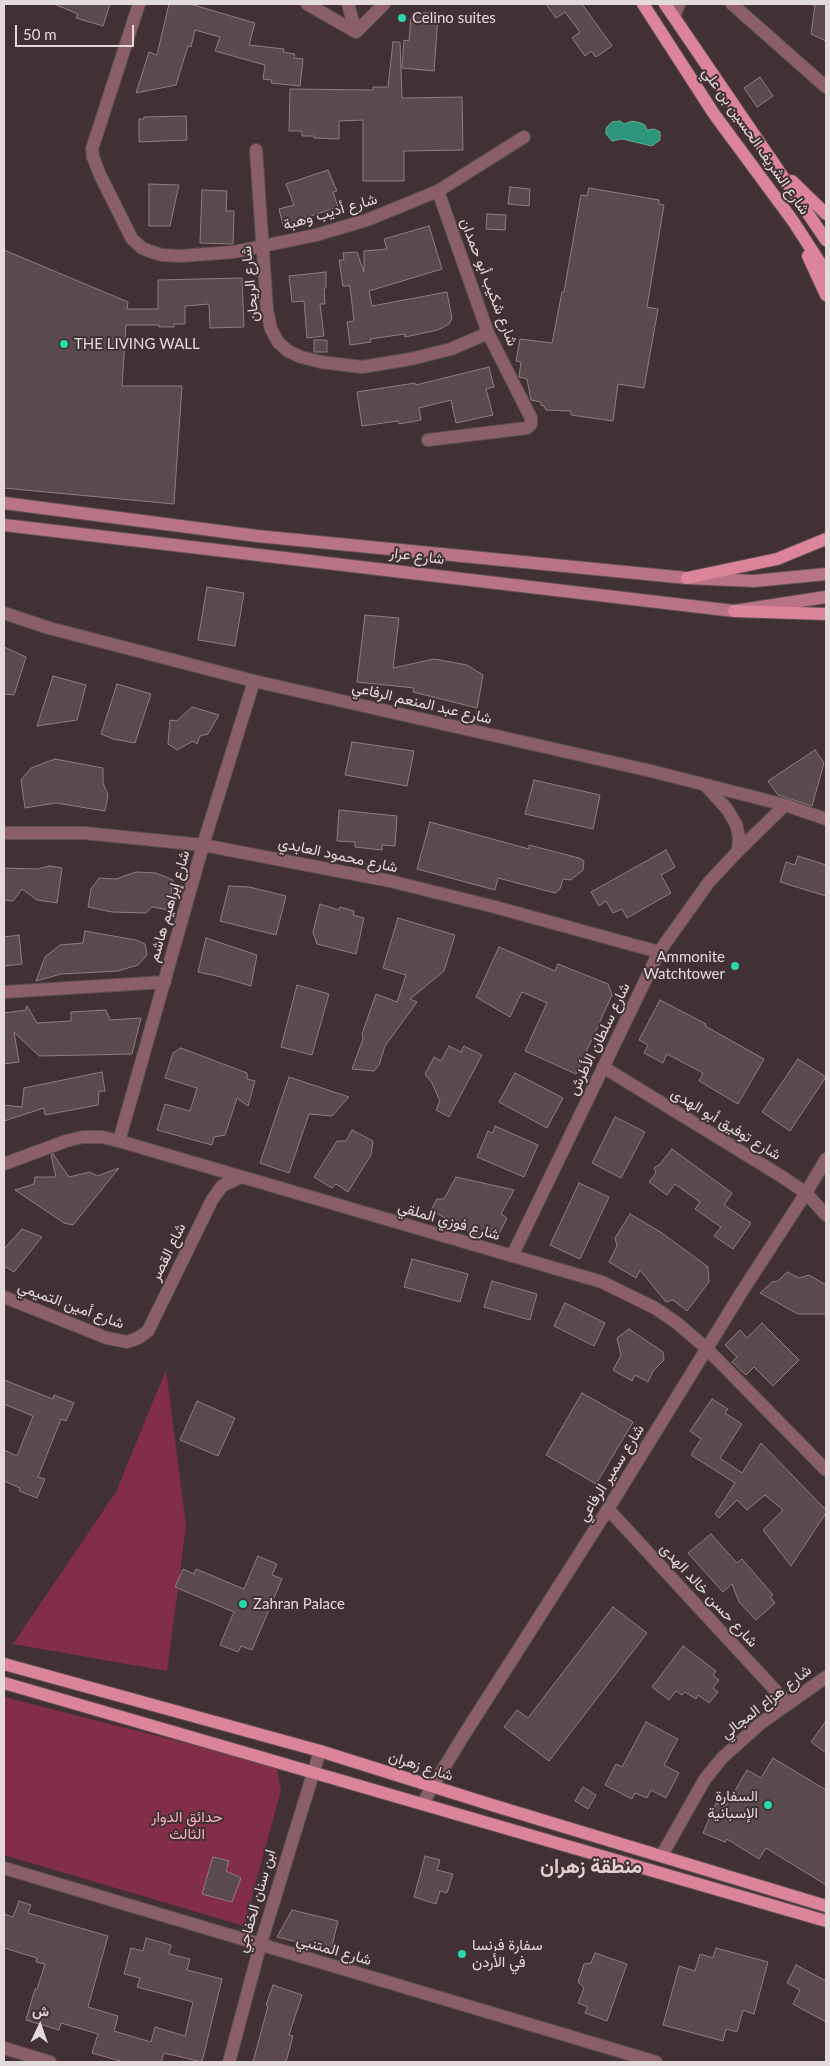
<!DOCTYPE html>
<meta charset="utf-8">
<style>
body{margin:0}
#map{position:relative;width:830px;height:2066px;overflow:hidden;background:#413134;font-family:Lato,Vazirmatn,sans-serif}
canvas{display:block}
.frame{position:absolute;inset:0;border:5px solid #e4d9db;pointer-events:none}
.north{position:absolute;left:15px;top:2001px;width:50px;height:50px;-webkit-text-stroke:4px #413134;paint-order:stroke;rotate:3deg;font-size:14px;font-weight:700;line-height:20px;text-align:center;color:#e4d9db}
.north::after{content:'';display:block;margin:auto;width:18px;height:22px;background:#e4d9db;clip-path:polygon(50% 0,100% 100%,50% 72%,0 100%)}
.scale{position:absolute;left:15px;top:25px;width:119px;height:22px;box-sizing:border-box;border:2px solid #e4d9db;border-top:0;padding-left:6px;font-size:15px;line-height:18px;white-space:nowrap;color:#e4d9db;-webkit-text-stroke:4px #413134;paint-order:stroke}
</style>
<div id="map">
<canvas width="830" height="2066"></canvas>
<div class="frame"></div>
<div class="north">ش</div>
<div class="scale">50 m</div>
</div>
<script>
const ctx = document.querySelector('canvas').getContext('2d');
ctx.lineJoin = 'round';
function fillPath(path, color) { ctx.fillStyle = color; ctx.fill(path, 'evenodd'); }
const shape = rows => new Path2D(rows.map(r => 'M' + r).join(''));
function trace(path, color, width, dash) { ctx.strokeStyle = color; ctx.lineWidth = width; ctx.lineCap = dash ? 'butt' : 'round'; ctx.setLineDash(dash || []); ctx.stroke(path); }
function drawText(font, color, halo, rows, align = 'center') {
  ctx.font = font + ' Lato,Vazirmatn,sans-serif'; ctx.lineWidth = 4; ctx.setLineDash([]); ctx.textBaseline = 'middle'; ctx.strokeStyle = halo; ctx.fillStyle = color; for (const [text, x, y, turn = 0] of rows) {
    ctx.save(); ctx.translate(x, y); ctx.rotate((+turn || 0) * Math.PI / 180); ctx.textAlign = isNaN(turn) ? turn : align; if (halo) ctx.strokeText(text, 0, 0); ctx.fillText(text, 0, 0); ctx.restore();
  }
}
fillPath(shape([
 [166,1370,186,1526,167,1671,13,1644,116,1492],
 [4,1697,276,1766,281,1790,244,1926,4,1855]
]), '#832e48');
const water = shape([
 [620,121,624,124,632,121,641,123,645,125,647,130,654,129,660,132,660,140,652,146,622,139,612,141,606,134,606,128,612,122,620,121]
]);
fillPath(water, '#2d957a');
trace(water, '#64a997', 1);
const building = shape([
 [54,4,110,4,103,26,76,18,78,14,54,4],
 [169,4,190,4,255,23,249,45,284,49,283,52,295,54,294,58,303,59,300,86,271,83,272,80,263,79,265,65,215,51,220,37,195,30,191,47,188,46,176,85,136,93,149,52,157,55,169,4],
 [546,4,582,4,612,46,596,57,591,51,585,56,572,38,580,32,565,12,556,18,546,4],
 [815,4,826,4,826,41,811,34,815,4],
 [415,12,429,13,429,17,438,17,434,71,402,68,404,40,409,41,411,18,415,18,415,12],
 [393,42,400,42,402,98,462,97,463,150,404,151,404,181,363,181,363,120,339,121,339,139,314,138,314,136,302,136,302,131,289,131,290,89,373,90,373,87,388,87,393,42],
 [760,77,773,96,757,107,744,88,760,77],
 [186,116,187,140,139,142,139,119,144,119,144,117,186,116],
 [328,170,337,191,333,192,338,207,283,225,279,209,294,205,286,184,328,170],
 [149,184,179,185,170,226,149,226,149,184],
 [510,187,530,189,529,206,508,204,510,187],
 [589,188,659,200,659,204,664,205,647,307,658,309,644,388,618,384,613,421,571,415,571,411,546,410,544,406,541,405,541,402,531,400,527,379,519,377,521,362,516,361,520,339,552,343,562,292,564,292,581,195,587,196,589,188],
 [202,190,227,191,226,211,234,211,233,244,200,243,202,190],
 [487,214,506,215,505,230,486,229,487,214],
 [429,226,442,269,369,291,372,306,447,292,452,318,449,324,438,330,405,337,405,334,370,339,371,342,350,345,347,322,354,321,350,286,343,286,339,260,344,260,343,253,357,252,364,272,364,251,387,249,384,239,429,226],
 [4,250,128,302,127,309,158,309,158,280,242,278,244,327,210,328,209,304,185,306,185,324,174,324,174,327,159,327,159,325,126,325,122,386,182,386,174,504,4,488,4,250],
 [326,272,326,288,324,288,325,304,320,304,324,336,307,338,304,301,292,302,289,276,326,272],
 [314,340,327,340,327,352,314,352,314,340],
 [489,367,494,387,486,389,493,415,456,423,451,400,419,408,421,420,399,424,398,421,362,426,357,392,415,383,416,385,489,367],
 [207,587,244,593,235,646,198,640,207,587],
 [365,615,399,618,393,668,434,659,467,665,483,675,477,708,413,692,414,688,357,682,365,615],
 [4,647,26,657,14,695,4,694,4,647],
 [53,676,86,685,77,720,37,726,53,676],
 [117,684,151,694,135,743,113,739,101,734,117,684],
 [192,707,219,715,208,734,200,736,197,744,193,741,177,750,168,744,170,720,177,721,192,707],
 [352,742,414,751,407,786,345,775,352,742],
 [815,750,824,763,812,806,778,795,768,781,815,750],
 [55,759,103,768,103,783,108,795,105,811,56,803,25,808,21,780,31,768,55,759],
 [534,780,600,795,593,829,525,814,534,780],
 [339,810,397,816,395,846,382,845,382,850,355,847,355,842,337,841,339,810],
 [430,822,529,849,529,845,579,858,584,861,583,870,571,880,563,879,560,889,555,893,498,878,495,890,417,869,430,822],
 [666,850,675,867,661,875,671,893,627,918,622,909,613,913,606,901,599,906,591,892,666,850],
 [798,856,826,865,826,896,780,882,786,862,795,865,798,856],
 [50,866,62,868,57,903,37,900,22,889,13,901,4,900,4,868,37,869,50,866],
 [136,872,156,873,173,880,171,893,176,897,169,910,152,907,146,913,112,912,88,907,91,889,99,878,116,879,136,872],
 [229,886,249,887,286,896,276,935,220,921,229,886],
 [320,904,339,910,340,907,354,911,353,915,364,918,356,954,317,944,313,932,320,904],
 [398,918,455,935,444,971,410,999,417,1002,385,1046,379,1065,374,1071,352,1069,363,1039,362,1034,376,994,397,1002,406,975,383,968,398,918],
 [85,931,136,940,145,944,147,955,138,965,118,971,61,974,36,981,45,957,60,945,83,943,85,931],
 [19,935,22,964,4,966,4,937,19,935],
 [206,938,257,955,251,986,221,977,198,972,206,938],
 [499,947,555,971,558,964,608,984,612,995,576,1074,525,1051,547,1003,522,992,510,1017,476,997,499,947],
 [297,985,329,994,312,1055,281,1047,297,985],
 [660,1000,706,1024,705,1026,764,1059,738,1104,699,1081,703,1073,667,1054,663,1063,644,1053,648,1045,639,1040,660,1000],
 [27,1006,37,1023,71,1021,71,1012,106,1010,110,1020,141,1018,132,1054,39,1056,14,1032,19,1062,4,1064,4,1013,26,1010,27,1006],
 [449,1046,461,1052,464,1046,482,1055,449,1117,436,1110,440,1101,432,1083,425,1074,434,1057,441,1061,449,1046],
 [181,1048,247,1073,247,1079,255,1081,248,1106,237,1098,225,1135,214,1137,212,1145,157,1130,165,1104,190,1111,197,1088,165,1078,173,1053,181,1048],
 [798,1059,826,1077,790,1131,762,1112,798,1059],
 [102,1072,105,1091,99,1091,98,1105,45,1115,44,1108,4,1121,4,1105,22,1107,24,1088,102,1072],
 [515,1073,563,1098,547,1128,499,1102,515,1073],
 [289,1077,349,1097,332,1116,309,1114,289,1173,260,1163,289,1077],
 [615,1117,645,1132,621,1178,592,1163,615,1117],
 [495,1126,538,1145,524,1177,477,1157,488,1131,493,1133,495,1126],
 [352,1130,373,1141,371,1155,348,1192,336,1184,332,1188,314,1177,337,1141,346,1141,352,1130],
 [672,1149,732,1193,724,1205,751,1223,733,1249,714,1236,721,1227,695,1209,700,1202,675,1184,667,1195,649,1182,656,1173,654,1168,660,1164,672,1149],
 [53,1154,69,1177,90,1172,97,1176,119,1168,73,1225,64,1223,15,1190,34,1184,35,1177,56,1177,51,1155,53,1154],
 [456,1177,514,1190,501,1214,507,1218,498,1236,485,1229,480,1238,431,1210,437,1199,444,1199,456,1177],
 [579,1183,609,1197,580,1259,550,1245,579,1183],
 [630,1214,662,1233,708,1267,709,1282,687,1311,673,1300,666,1302,640,1270,636,1278,609,1262,617,1246,615,1238,630,1214],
 [22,1229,42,1237,14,1272,4,1266,4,1249,22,1229],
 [412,1259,468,1274,460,1302,404,1287,412,1259],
 [787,1272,799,1278,809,1275,826,1285,826,1314,798,1314,760,1293,772,1282,778,1281,787,1272],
 [492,1281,537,1294,530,1320,484,1307,492,1281],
 [565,1303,605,1323,594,1346,554,1326,565,1303],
 [762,1323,799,1360,773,1386,754,1367,746,1375,732,1362,737,1357,725,1345,740,1330,747,1338,762,1323],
 [629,1329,663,1352,664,1360,653,1371,648,1382,635,1375,632,1381,613,1370,621,1355,617,1338,629,1329],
 [4,1380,53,1399,54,1395,74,1403,66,1421,61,1419,38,1477,45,1479,37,1498,19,1491,20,1488,4,1481,4,1450,17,1456,33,1416,4,1404,4,1380],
 [582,1393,633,1422,596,1484,546,1455,582,1393],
 [712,1399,728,1409,725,1413,742,1424,720,1458,742,1473,761,1443,826,1510,826,1513,791,1566,763,1530,783,1510,765,1495,747,1510,737,1500,719,1518,715,1514,735,1483,691,1455,701,1439,690,1431,712,1399],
 [197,1401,235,1418,218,1456,180,1440,197,1401],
 [711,1534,737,1563,742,1559,773,1595,770,1597,775,1603,756,1620,739,1602,732,1584,723,1592,688,1553,711,1534],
 [258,1556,277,1564,272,1575,282,1579,252,1650,241,1646,238,1652,220,1645,234,1612,175,1587,183,1569,194,1574,196,1569,244,1589,258,1556],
 [613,1607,647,1633,549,1761,504,1727,517,1710,528,1718,613,1607],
 [683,1646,716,1671,713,1675,719,1680,713,1688,718,1692,709,1703,698,1695,696,1699,685,1692,682,1695,676,1691,669,1700,652,1687,683,1646],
 [826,1721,826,1753,811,1742,826,1721],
 [646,1722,678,1739,664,1765,679,1773,666,1798,651,1790,647,1798,635,1793,632,1799,605,1785,616,1764,622,1767,646,1722],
 [773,1758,826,1790,826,1885,766,1848,759,1859,727,1839,725,1842,703,1833,716,1803,725,1807,747,1770,761,1778,773,1758],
 [583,1787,596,1795,588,1809,575,1801,583,1787],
 [425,1856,440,1860,437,1870,453,1874,447,1893,440,1891,436,1904,414,1897,425,1856],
 [213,1857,229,1861,226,1871,241,1878,232,1902,202,1894,213,1857],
 [19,1901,31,1905,28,1913,108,1936,88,2007,118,2016,114,2031,151,2042,155,2027,185,2036,193,2002,137,1987,140,1978,124,1974,131,1948,143,1951,146,1938,171,1945,169,1954,190,1959,187,1970,222,1979,202,2062,164,2053,161,2062,124,2062,92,2053,98,2034,61,2023,59,2030,26,2020,35,1989,37,1989,45,1964,36,1962,37,1958,4,1948,4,1914,13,1917,19,1901],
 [292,1910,338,1921,331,1950,277,1937,292,1910],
 [716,1948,768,1962,754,2014,743,2010,737,2032,726,2029,723,2041,663,2025,679,1966,695,1971,700,1954,713,1958,716,1948],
 [595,1953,627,1964,607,2021,585,2013,588,2007,578,2003,584,1988,578,1982,584,1964,591,1963,595,1953],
 [796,1965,826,1981,826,2022,793,2004,800,1990,787,1983,796,1965],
 [273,1985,302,1995,289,2035,293,2036,286,2062,253,2062,268,2006,266,2005,273,1985]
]);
fillPath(building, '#5a494d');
trace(building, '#907d80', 1);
const minor = shape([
 [139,4,92,149,93,157,100,175,132,239,142,248,152,252,162,255,180,256,234,252,316,235,367,220,438,191,524,137],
 [307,4,356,32],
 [348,4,356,32],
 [356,32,384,4],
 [256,150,267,310,271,329,278,342,288,351,301,357,321,362,362,367,411,359,451,349,488,333],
 [428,440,527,428,531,424,531,418,488,333,438,191],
 [4,613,49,628,254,681,651,771,785,805,826,819],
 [707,787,727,809,736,824,739,837,738,851],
 [4,833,84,833,203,845,390,881,495,907,659,952],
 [4,992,165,982],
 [603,1067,781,1176,806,1193,826,1215],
 [119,1141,203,845,254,681],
 [4,1164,66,1141,83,1137,102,1137,119,1141,602,1282,655,1308,677,1323,706,1348,826,1470],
 [512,1256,659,952,709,882,738,851,785,805],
 [4,1297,107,1338,127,1342,138,1338,148,1331,212,1200,222,1186,241,1177],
 [608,1509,787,1703],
 [422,1804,462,1738,608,1509,741,1293,806,1193,826,1159],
 [662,1855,705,1779,722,1758,761,1723,826,1677],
 [4,1868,656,2062],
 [4,2048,50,2062],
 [229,2062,260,1946,320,1751]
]);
const tertiary = shape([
 [732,4,826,87],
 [674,17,679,4]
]);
const secondary = shape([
 [4,503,257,536,687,578,754,581,826,574],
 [4,525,734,611,826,597]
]);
const primary = shape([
 [643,4,714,114,793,221,826,272],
 [665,4,826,240],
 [792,181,826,214],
 [808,256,826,295],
 [687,578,777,559,826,539],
 [734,611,826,614],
 [4,1664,320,1751,492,1805,826,1906],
 [4,1683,826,1921]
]);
trace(minor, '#5e4f52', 14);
trace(tertiary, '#5e4f52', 14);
trace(secondary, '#5e4f52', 14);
trace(primary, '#5e4f52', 14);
trace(minor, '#8a5f68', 12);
trace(tertiary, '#8a5f68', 12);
trace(secondary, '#b87484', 12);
trace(primary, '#dc8499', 12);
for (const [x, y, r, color] of [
 [402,18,5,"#29d5ac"],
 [64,344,5,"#29d5ac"],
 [735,966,5,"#29d5ac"],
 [243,1604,5,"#29d5ac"],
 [768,1805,5,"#29d5ac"],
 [462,1954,5,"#29d5ac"]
]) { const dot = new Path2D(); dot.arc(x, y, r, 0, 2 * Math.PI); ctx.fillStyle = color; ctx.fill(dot); trace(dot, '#413134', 2); }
drawText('15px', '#e4d9db', '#413134', [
 ["Celino suites",412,18],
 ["THE LIVING WALL",74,344],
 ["Ammonite",725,957,"right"],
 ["Watchtower",725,974,"right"],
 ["Zahran Palace",253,1604],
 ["السفارة",758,1796,"right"],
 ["الإسبانية",758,1813,"right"],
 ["سفارة فرنسا",472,1945],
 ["في الأردن",472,1962]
], 'left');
drawText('15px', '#e4d9db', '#413134', [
 ["شارع الشريف الحسين بن علي",756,141,55],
 ["شارع أديب وهبة",330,212,-16],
 ["شارع شكيب أبو حمدان",489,282,69],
 ["شارع الريحان",250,284,-96],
 ["شارع عرار",417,556,7],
 ["شارع عبد المنعم الرفاعي",422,703,13],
 ["شارع محمود العابدي",338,855,12],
 ["شارع إبراهيم هاشم",169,906,-74],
 ["شارع سلطان الأطرش",599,1039,-64],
 ["شارع توفيق أبو الهدى",726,1124,31],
 ["شارع فوزي الملقي",449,1221,16],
 ["شاع القصر",168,1252,-64],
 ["شارع أمين التميمي",71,1305,20],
 ["شارع سمير الرفاعي",611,1473,-58],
 ["شارع حسن خالد الهدى",709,1595,47],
 ["شارع هزاع المجالي",766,1702,-38],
 ["شارع زهران",421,1766,18],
 ["ابن سنان الخفاجي",256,1901,-74],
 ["شارع المتنبي",334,1950,16]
]);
drawText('15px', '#feaebf', '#413134', [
 ["حدائق الدوار",187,1817],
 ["الثالث",187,1834]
]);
drawText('bold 20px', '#e4cfd3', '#413134', [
 ["منطقة زهران",591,1867]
]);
</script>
